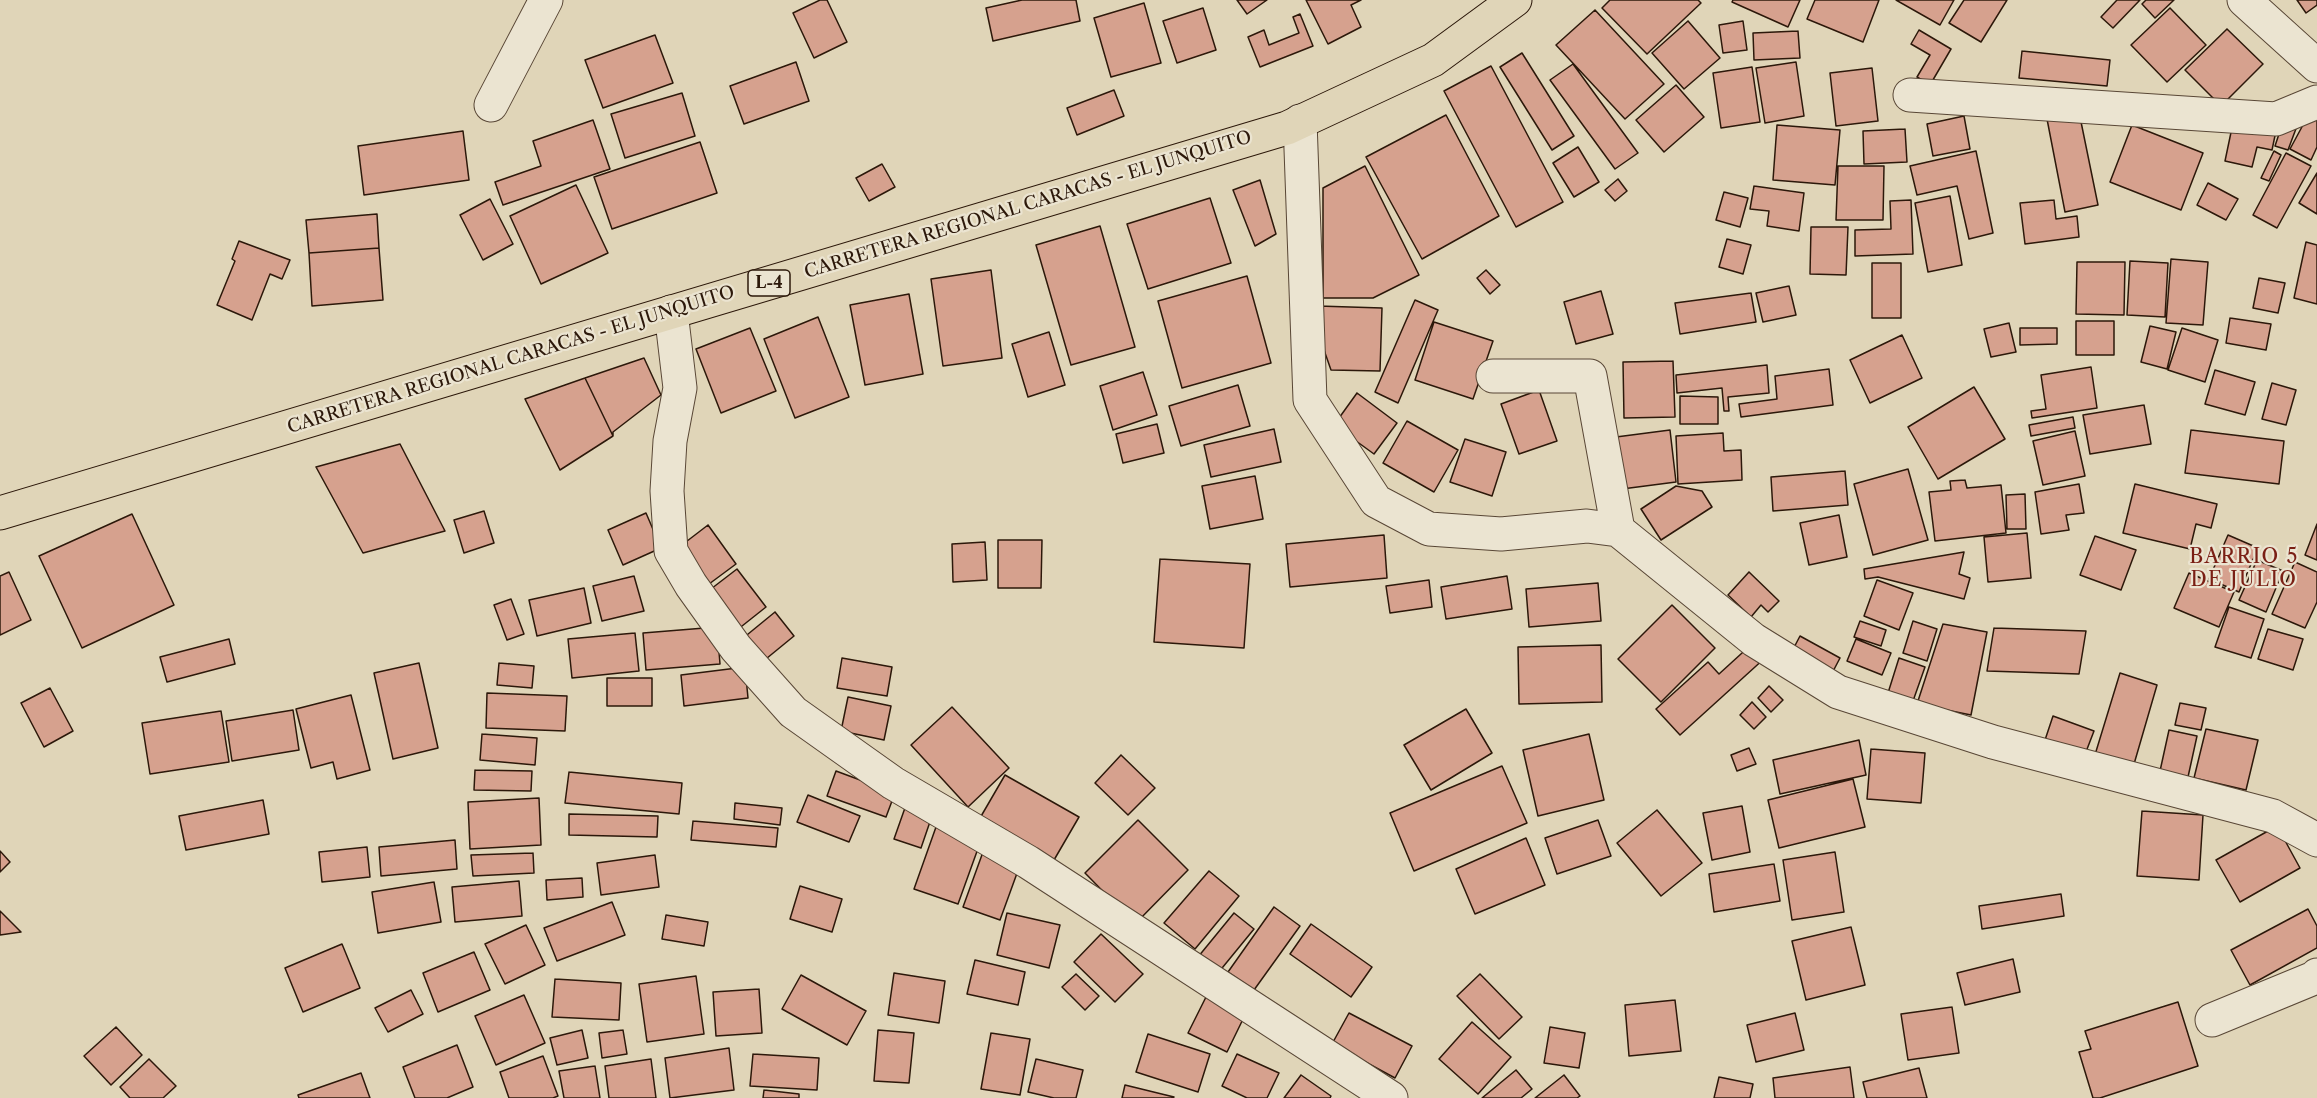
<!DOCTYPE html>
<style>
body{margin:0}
canvas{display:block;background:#e0d5b8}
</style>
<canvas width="2317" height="1098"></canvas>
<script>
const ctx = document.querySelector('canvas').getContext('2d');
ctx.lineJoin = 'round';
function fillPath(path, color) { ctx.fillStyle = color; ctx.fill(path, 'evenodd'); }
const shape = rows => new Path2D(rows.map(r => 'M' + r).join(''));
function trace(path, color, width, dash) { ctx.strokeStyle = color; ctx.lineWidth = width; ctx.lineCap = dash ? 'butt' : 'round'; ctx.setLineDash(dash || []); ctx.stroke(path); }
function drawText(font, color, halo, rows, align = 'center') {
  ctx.font = font + ' "Libre Caslon Text",serif'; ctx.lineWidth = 4.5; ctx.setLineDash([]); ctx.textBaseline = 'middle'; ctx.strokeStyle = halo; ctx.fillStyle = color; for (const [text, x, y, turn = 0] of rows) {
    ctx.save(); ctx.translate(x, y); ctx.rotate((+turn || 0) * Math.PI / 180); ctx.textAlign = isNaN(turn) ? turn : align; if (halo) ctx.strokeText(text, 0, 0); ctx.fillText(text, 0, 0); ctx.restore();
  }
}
const building = shape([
 [820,0,827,0,847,42,814,58,793,13,820,0],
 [1022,0,1076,0,1080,21,993,41,986,8,1022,0],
 [1237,0,1267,0,1247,14,1237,0],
 [1306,0,1361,0,1351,5,1361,27,1328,44,1306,0],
 [1610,0,1698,0,1701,3,1647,54,1602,8,1610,0],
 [1733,0,1800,0,1788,27,1732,2,1733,0],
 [1815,0,1879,0,1863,42,1807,19,1815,0],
 [1896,0,1954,0,1940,25,1896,0],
 [1964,0,2007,0,1981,42,1949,23,1964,0],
 [2117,0,2140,0,2113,28,2101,17,2117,0],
 [2146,0,2174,0,2155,18,2142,4,2146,0],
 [2297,0,2317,0,2317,5,2306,13,2297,0],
 [1144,3,1161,63,1111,77,1094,18,1144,3],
 [1203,8,1216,50,1177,63,1163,21,1203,8],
 [2170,8,2206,45,2167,82,2131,45,2170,8],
 [1595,10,1664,84,1625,119,1556,45,1595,10],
 [1300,14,1313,46,1260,67,1248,37,1264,30,1269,45,1299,33,1293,17,1300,14],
 [1688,21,1720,58,1684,89,1652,53,1688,21],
 [1743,21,1747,50,1723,53,1719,25,1743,21],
 [2227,29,2263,64,2221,106,2185,70,2227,29],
 [1919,30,1951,49,1930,85,1917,77,1930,55,1911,44,1919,30],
 [1798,31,1800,58,1754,60,1753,33,1798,31],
 [655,35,673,83,603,108,585,60,655,35],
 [2022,51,2110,60,2107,86,2019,78,2022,51],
 [1522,53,1574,136,1552,150,1500,67,1522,53],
 [796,62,809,101,744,124,730,86,796,62],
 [1796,62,1804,116,1765,123,1756,68,1796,62],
 [1573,64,1638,153,1615,169,1550,80,1573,64],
 [1491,66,1563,202,1516,227,1444,91,1491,66],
 [1752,67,1760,122,1721,128,1713,73,1752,67],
 [1872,68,1878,121,1836,126,1830,73,1872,68],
 [1676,85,1704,117,1664,152,1636,120,1676,85],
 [1114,90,1124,116,1077,135,1067,108,1114,90],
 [682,93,695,136,625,158,611,114,682,93],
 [2079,112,2098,205,2065,212,2047,119,2079,112],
 [2310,112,2317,116,2317,147,2311,160,2290,149,2310,112],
 [1446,115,1499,216,1422,259,1366,157,1446,115],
 [1964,116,1970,149,1933,156,1927,124,1964,116],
 [2234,118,2277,126,2272,150,2257,147,2252,167,2225,161,2234,118],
 [593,120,610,169,503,205,495,182,541,166,533,141,593,120],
 [2283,122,2297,126,2288,150,2275,146,2283,122],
 [1777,125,1840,130,1835,185,1773,180,1777,125],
 [2132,125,2203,153,2181,210,2110,182,2132,125],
 [1905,129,1907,162,1864,164,1863,131,1905,129],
 [463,131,469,180,364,195,358,146,463,131],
 [700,142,717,193,612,229,594,177,700,142],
 [1578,147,1599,182,1574,197,1553,163,1578,147],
 [1976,151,1993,233,1969,239,1957,186,1917,195,1910,166,1976,151],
 [2274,151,2281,155,2269,181,2261,178,2274,151],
 [2286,153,2311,166,2277,228,2253,215,2286,153],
 [882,164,895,187,869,201,856,178,882,164],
 [1365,166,1419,275,1373,298,1323,298,1323,188,1365,166],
 [1838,166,1884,166,1883,220,1836,220,1838,166],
 [2317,173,2317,214,2299,203,2317,173],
 [1618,179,1627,191,1615,201,1605,190,1618,179],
 [1260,180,1276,234,1255,246,1233,190,1260,180],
 [2208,183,2238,199,2226,220,2197,205,2208,183],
 [576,185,608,253,541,284,510,216,576,185],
 [1754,186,1804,193,1799,231,1767,226,1769,211,1750,209,1754,186],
 [1724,192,1748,198,1740,227,1716,220,1724,192],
 [1950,196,1962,265,1928,272,1915,203,1950,196],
 [1210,198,1231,263,1148,289,1127,224,1210,198],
 [490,199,513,244,483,260,460,215,490,199],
 [1911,200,1913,254,1855,256,1855,230,1891,229,1890,201,1911,200],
 [2054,200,2056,219,2077,216,2079,237,2025,244,2020,203,2054,200],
 [377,214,379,248,309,253,306,220,377,214],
 [1100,226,1135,347,1071,365,1036,245,1100,226],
 [1811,227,1848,227,1846,275,1810,274,1811,227],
 [1727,239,1751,245,1743,274,1719,267,1727,239],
 [239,241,290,260,282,279,270,274,252,320,217,305,235,261,232,259,239,241],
 [2306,242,2317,245,2317,304,2294,298,2306,242],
 [379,248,383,300,312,306,309,253,379,248],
 [2171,259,2208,262,2203,325,2166,323,2171,259],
 [2130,261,2168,263,2165,317,2127,315,2130,261],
 [2077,262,2125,262,2124,315,2076,314,2077,262],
 [1872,263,1901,263,1901,318,1872,318,1872,263],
 [991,270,1002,358,943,366,931,279,991,270],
 [1486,270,1500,285,1490,294,1477,278,1486,270],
 [1247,276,1271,363,1182,388,1158,301,1247,276],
 [2259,278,2285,283,2278,313,2253,308,2259,278],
 [1789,286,1796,315,1763,322,1756,293,1789,286],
 [1601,291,1613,334,1576,344,1564,302,1601,291],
 [1751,293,1756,322,1680,334,1675,303,1751,293],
 [909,294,923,374,865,385,850,305,909,294],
 [1415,300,1438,310,1398,403,1375,392,1415,300],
 [1318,306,1382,308,1380,371,1331,370,1317,330,1318,306],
 [818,317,849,397,795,418,764,339,818,317],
 [2230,318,2271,324,2266,350,2226,343,2230,318],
 [2076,321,2114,321,2114,355,2076,355,2076,321],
 [1434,322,1493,341,1473,399,1415,380,1434,322],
 [2009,323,2016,352,1991,357,1984,329,2009,323],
 [2150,326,2176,332,2167,369,2141,362,2150,326],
 [750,328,776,391,721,413,696,349,750,328],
 [2020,328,2057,328,2057,344,2020,345,2020,328],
 [2182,328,2218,340,2205,382,2168,370,2182,328],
 [1049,332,1065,385,1028,397,1012,344,1049,332],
 [1902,335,1922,378,1870,403,1850,360,1902,335],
 [644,358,661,395,613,432,613,436,585,378,644,358],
 [1673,361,1675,417,1624,418,1623,362,1673,361],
 [1767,365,1769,393,1728,397,1729,411,1724,411,1722,388,1677,393,1676,375,1767,365],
 [2091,367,2097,408,2032,418,2031,411,2046,409,2041,375,2091,367],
 [1829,369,1833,405,1741,417,1739,404,1777,399,1775,376,1829,369],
 [2215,370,2255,382,2245,415,2205,404,2215,370],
 [1143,372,1157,415,1113,430,1100,386,1143,372],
 [585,378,613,436,560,470,525,399,585,378],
 [2272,383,2296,390,2286,425,2262,419,2272,383],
 [1238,385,1250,426,1181,446,1169,406,1238,385],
 [1974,387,2005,439,1938,479,1908,427,1974,387],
 [1539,390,1557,441,1519,454,1501,404,1539,390],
 [1357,393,1397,423,1374,454,1334,425,1357,393],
 [1680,396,1718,397,1718,424,1680,424,1680,396],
 [2144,405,2151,444,2090,454,2083,415,2144,405],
 [2073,417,2075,428,2031,436,2029,425,2073,417],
 [1407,421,1458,450,1434,492,1383,463,1407,421],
 [1157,424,1164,453,1123,463,1116,434,1157,424],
 [1274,429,1281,462,1211,477,1204,445,1274,429],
 [1670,430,1676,482,1622,489,1616,437,1670,430],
 [2191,430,2284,441,2279,484,2185,473,2191,430],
 [2075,431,2085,476,2043,485,2033,441,2075,431],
 [1723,433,1724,451,1741,450,1742,480,1678,484,1676,436,1723,433],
 [1465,439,1506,452,1492,496,1450,482,1465,439],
 [400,444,445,531,363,553,316,467,400,444],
 [1908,469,1928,540,1873,555,1854,484,1908,469],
 [1845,471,1848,505,1773,511,1771,477,1845,471],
 [1255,476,1263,519,1210,529,1202,486,1255,476],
 [1965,480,1967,488,2001,485,2006,533,1935,541,1929,492,1951,490,1950,481,1965,480],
 [2079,484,2084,513,2066,515,2069,530,2041,534,2035,492,2079,484],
 [2135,484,2217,504,2211,528,2196,524,2190,549,2123,533,2135,484],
 [1676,486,1702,491,1712,507,1661,540,1641,509,1676,486],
 [2025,494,2026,529,2007,529,2006,495,2025,494],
 [484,511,494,543,464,553,454,520,484,511],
 [646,513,661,548,623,565,608,530,646,513],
 [132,514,174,605,82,648,39,556,132,514],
 [1839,515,1847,557,1809,565,1800,523,1839,515],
 [2317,524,2317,560,2305,555,2317,524],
 [708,525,736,564,705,587,678,548,708,525],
 [2027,533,2031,578,1988,582,1984,537,2027,533],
 [1384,535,1387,578,1290,587,1286,544,1384,535],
 [2228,535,2258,548,2239,592,2209,579,2228,535],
 [2095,536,2136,550,2121,590,2080,575,2095,536],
 [998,540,1042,540,1041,588,998,588,998,540],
 [985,542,987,580,953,582,952,544,985,542],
 [1964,552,1959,574,1970,578,1964,599,1878,577,1865,579,1864,569,1964,552],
 [1160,559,1250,564,1244,648,1154,642,1160,559],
 [2257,560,2283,571,2266,612,2239,600,2257,560],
 [2295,562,2317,572,2317,602,2305,628,2272,614,2295,562],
 [737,569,766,607,737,630,707,592,737,569],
 [9,572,31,620,0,635,0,576,9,572],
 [1749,572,1779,601,1768,612,1761,605,1751,617,1728,595,1749,572],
 [2189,573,2234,592,2219,627,2174,608,2189,573],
 [634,576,644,611,602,621,593,586,634,576],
 [1507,576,1512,609,1446,619,1441,587,1507,576],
 [1429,580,1432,607,1390,613,1386,586,1429,580],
 [1877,580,1913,593,1899,630,1864,616,1877,580],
 [1598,583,1601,621,1529,627,1526,589,1598,583],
 [584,588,591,623,537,636,529,600,584,588],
 [511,599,524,634,507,640,494,605,511,599],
 [1672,605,1715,648,1661,702,1618,659,1672,605],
 [2229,607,2264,619,2251,658,2215,647,2229,607],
 [775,612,794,636,761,663,742,639,775,612],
 [1860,621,1886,630,1881,646,1854,637,1860,621],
 [1913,621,1937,629,1927,661,1903,653,1913,621],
 [1943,624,1987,632,1971,715,1917,704,1943,624],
 [717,627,720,664,646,670,643,633,717,627],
 [1994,628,2086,631,2079,674,1987,671,1994,628],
 [2268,629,2303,639,2293,670,2258,659,2268,629],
 [635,633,639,671,572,678,568,639,635,633],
 [1800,636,1840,658,1829,679,1789,657,1800,636],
 [229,639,235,664,167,682,160,657,229,639],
 [1856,639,1891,653,1882,675,1847,661,1856,639],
 [1753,643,1766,657,1680,735,1656,709,1708,662,1719,674,1753,643],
 [1601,645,1602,702,1519,704,1518,647,1601,645],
 [842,658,892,667,887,696,837,688,842,658],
 [1899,658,1925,667,1913,701,1888,693,1899,658],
 [419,663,438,748,393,759,374,673,419,663],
 [499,663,534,666,532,688,497,685,499,663],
 [745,667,748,698,684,706,681,675,745,667],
 [2120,673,2157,685,2132,771,2094,758,2120,673],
 [607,678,652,678,652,706,607,706,607,678],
 [1769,686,1783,700,1771,712,1758,698,1769,686],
 [50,688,73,731,44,747,21,703,50,688],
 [487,693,567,696,565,731,486,728,487,693],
 [351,695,370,770,337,779,333,762,311,768,296,709,351,695],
 [848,697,891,706,884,740,841,731,848,697],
 [1752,702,1766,717,1754,729,1740,715,1752,702],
 [2180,703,2206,708,2201,730,2175,725,2180,703],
 [952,707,1009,768,968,807,911,745,952,707],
 [1466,709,1492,753,1431,790,1404,745,1466,709],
 [293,710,299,750,232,761,226,721,293,710],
 [221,711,229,762,150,774,142,723,221,711],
 [2053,716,2094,731,2084,757,2044,743,2053,716],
 [2206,729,2258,740,2246,790,2194,778,2206,729],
 [2169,730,2197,736,2188,777,2160,771,2169,730],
 [482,734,537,738,535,765,480,760,482,734],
 [1589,734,1604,800,1538,816,1523,750,1589,734],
 [1859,740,1866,775,1780,794,1773,760,1859,740],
 [1749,748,1756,764,1737,771,1731,755,1749,748],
 [1871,749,1925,753,1921,803,1867,799,1871,749],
 [1121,755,1155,788,1128,815,1095,783,1121,755],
 [1502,766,1527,823,1414,871,1390,813,1502,766],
 [475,770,532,771,531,791,474,790,475,770],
 [836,771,895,793,886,817,827,796,836,771],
 [569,772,682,783,679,814,565,803,569,772],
 [1005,775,1079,817,1054,860,980,818,1005,775],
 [1853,779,1865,827,1779,848,1768,800,1853,779],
 [808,795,860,816,849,842,797,822,808,795],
 [539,798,541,845,470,849,468,802,539,798],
 [263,800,269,834,186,850,179,816,263,800],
 [735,803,782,808,780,825,734,819,735,803],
 [906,805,933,813,921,848,894,839,906,805],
 [1742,806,1750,852,1712,860,1703,813,1742,806],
 [1657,810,1702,863,1661,896,1617,843,1657,810],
 [2142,811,2203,815,2199,880,2137,876,2142,811],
 [569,814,658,816,657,837,569,835,569,814],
 [1138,820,1188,870,1135,924,1085,873,1138,820],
 [1598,820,1611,856,1557,874,1545,838,1598,820],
 [693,821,778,828,776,847,691,840,693,821],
 [2277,826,2300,868,2240,902,2216,860,2277,826],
 [936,827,980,843,958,904,914,889,936,827],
 [1526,838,1545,885,1475,914,1456,869,1526,838],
 [455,840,457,869,381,876,379,847,455,840],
 [367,847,370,877,322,882,319,852,367,847],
 [0,851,10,862,0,872,0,851],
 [983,852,1020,865,1000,920,963,907,983,852],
 [1835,852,1844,912,1792,920,1783,860,1835,852],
 [533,853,534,873,473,876,471,855,533,853],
 [655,855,659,887,601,895,597,863,655,855],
 [1774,864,1780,901,1714,912,1709,874,1774,864],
 [1209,871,1239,896,1195,949,1164,923,1209,871],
 [582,878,583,897,547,900,546,880,582,878],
 [519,881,522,916,455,922,452,887,519,881],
 [434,882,441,922,378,933,372,892,434,882],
 [800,886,842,899,832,932,790,919,800,886],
 [2061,894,2064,916,1982,929,1979,906,2061,894],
 [612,902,625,935,557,961,544,928,612,902],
 [1274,907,1300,926,1254,990,1228,972,1274,907],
 [2308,909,2317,926,2317,948,2250,985,2231,950,2308,909],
 [0,911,21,932,0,935,0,911],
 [1007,913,1060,925,1049,968,997,955,1007,913],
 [1234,913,1254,929,1218,973,1198,957,1234,913],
 [666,915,708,922,704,946,662,939,666,915],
 [1311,924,1372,967,1351,997,1290,954,1311,924],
 [526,925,545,965,505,984,485,944,526,925],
 [1851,927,1865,985,1806,1000,1792,941,1851,927],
 [1101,934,1143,974,1115,1002,1074,962,1101,934],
 [342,944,360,988,303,1012,285,968,342,944],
 [474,952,490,990,438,1012,423,973,474,952],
 [2013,959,2020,992,1965,1005,1957,973,2013,959],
 [975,960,1025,972,1018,1005,967,994,975,960],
 [894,973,945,981,939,1023,888,1015,894,973],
 [1076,974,1099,996,1085,1010,1062,987,1076,974],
 [1480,974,1522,1017,1499,1039,1457,996,1480,974],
 [801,975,866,1011,847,1045,782,1009,801,975],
 [696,976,704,1034,647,1042,639,984,696,976],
 [555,979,621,983,619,1020,552,1017,555,979],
 [759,989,762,1033,716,1036,713,992,759,989],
 [411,990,423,1014,388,1032,375,1008,411,990],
 [524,995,545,1043,496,1065,475,1016,524,995],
 [1207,995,1246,1013,1227,1052,1188,1033,1207,995],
 [1675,1000,1681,1051,1629,1056,1625,1005,1675,1000],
 [2178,1002,2198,1066,2100,1098,2093,1098,2079,1052,2091,1049,2085,1031,2178,1002],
 [1952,1007,1959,1053,1908,1060,1901,1014,1952,1007],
 [1349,1013,1412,1046,1395,1078,1332,1044,1349,1013],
 [1795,1013,1804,1050,1756,1062,1747,1025,1795,1013],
 [1472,1022,1511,1057,1478,1094,1439,1059,1472,1022],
 [116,1027,142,1055,111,1085,84,1056,116,1027],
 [1550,1027,1585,1033,1579,1068,1544,1063,1550,1027],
 [582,1030,588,1058,557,1065,550,1038,582,1030],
 [623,1030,627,1054,602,1058,599,1033,623,1030],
 [878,1030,914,1033,909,1083,874,1081,878,1030],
 [991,1033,1030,1039,1020,1095,981,1089,991,1033],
 [1148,1034,1210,1054,1198,1092,1136,1072,1148,1034],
 [457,1045,473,1087,447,1098,415,1098,403,1067,457,1045],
 [729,1048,734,1090,670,1098,665,1058,729,1048],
 [753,1054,819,1058,817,1090,750,1086,753,1054],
 [1237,1054,1279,1073,1267,1098,1247,1098,1222,1086,1237,1054],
 [543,1056,558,1096,553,1098,509,1098,500,1072,543,1056],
 [149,1059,176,1086,163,1098,130,1098,120,1087,149,1059],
 [651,1059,656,1098,609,1098,605,1066,651,1059],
 [1036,1059,1083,1070,1076,1098,1054,1098,1028,1092,1036,1059],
 [595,1066,600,1098,564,1098,559,1071,595,1066],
 [1850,1067,1854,1098,1775,1098,1773,1078,1850,1067],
 [1919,1068,1927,1098,1867,1098,1863,1082,1919,1068],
 [1516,1070,1532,1089,1521,1098,1482,1098,1516,1070],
 [361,1073,370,1098,299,1098,298,1095,361,1073],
 [1301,1075,1331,1096,1330,1098,1284,1098,1301,1075],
 [1564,1075,1580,1096,1577,1098,1535,1098,1564,1075],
 [1719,1077,1753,1084,1750,1098,1714,1098,1719,1077],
 [1125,1085,1174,1097,1173,1098,1122,1098,1125,1085],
 [764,1090,799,1094,799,1098,763,1098,764,1090]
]);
fillPath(building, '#d6a18e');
trace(building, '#2c180a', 1.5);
const minor = shape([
 [2244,0,2317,66],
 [1910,95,2276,119,2317,102],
 [491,105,546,0],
 [1300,121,1310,400,1376,501,1429,529,1501,534,1587,526,1618,530,1754,640,1838,692,1993,742,2273,816,2317,840],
 [671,312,680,388,670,441,667,491,671,551,691,585,736,648,793,712,893,783,1028,862,1391,1098],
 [1493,376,1590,376,1618,530],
 [2212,1020,2314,978,2317,975]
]);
const major = shape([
 [0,513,1287,128,1433,60,1515,0]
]);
trace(minor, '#594736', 35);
trace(major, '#2c180a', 35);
trace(minor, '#ebe4d1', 33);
trace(major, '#e0d5b8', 33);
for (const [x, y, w] of [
 [769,283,42]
]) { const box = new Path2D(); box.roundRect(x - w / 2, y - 13, w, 26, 4.5); ctx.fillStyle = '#ebe4d1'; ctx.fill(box); trace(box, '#2c180a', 1.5); }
drawText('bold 16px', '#2c180a', null, [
 ["L-4",769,283]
]);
drawText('18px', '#2c180a', '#ebe4d1', [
 ["CARRETERA REGIONAL CARACAS - EL JUNQUITO",1028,205,-17],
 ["CARRETERA REGIONAL CARACAS - EL JUNQUITO",511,360,-17]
]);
ctx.letterSpacing = '1.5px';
drawText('20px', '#7a1f14', '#ebe4d1', [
 ["BARRIO 5",2244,557],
 ["DE JULIO",2244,580]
]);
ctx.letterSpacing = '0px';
</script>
